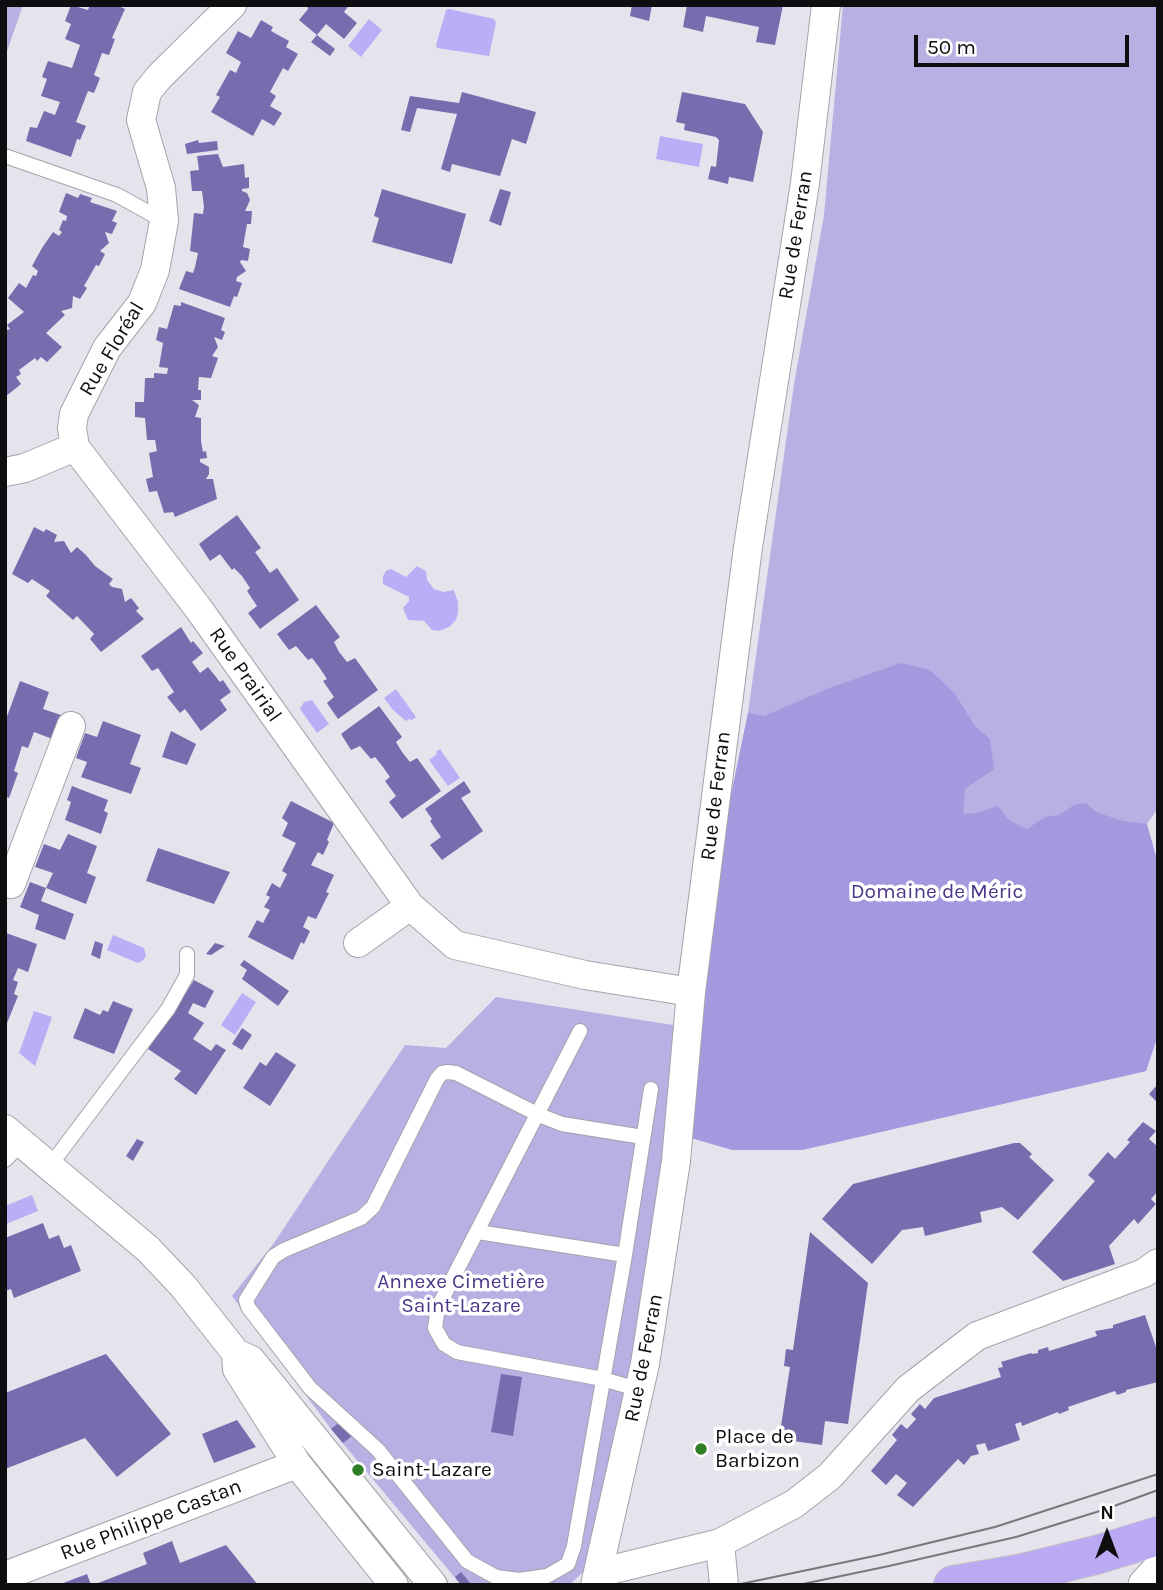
<!DOCTYPE html>
<meta charset="utf-8">
<style>
body{margin:0}
#map{position:relative;width:1163px;height:1590px;overflow:hidden;background:#e5e4ed;font-family:Karla,sans-serif}
canvas{display:block}
.frame{position:absolute;inset:0;border:7px solid #0e0e10;pointer-events:none}
.north{position:absolute;left:1072px;top:1499px;width:70px;height:70px;-webkit-text-stroke:5px #fff;paint-order:stroke;rotate:0deg;font-size:19px;font-weight:700;line-height:28px;text-align:center;color:#0e0e10}
.north::after{content:'';display:block;margin:auto;width:24px;height:32px;background:#0e0e10;clip-path:polygon(50% 0,100% 100%,50% 72%,0 100%)}
.scale{position:absolute;left:914px;top:35px;width:215px;height:32px;box-sizing:border-box;border:4px solid #0e0e10;border-top:0;padding-left:9px;font-size:21px;line-height:24px;white-space:nowrap;color:#0e0e10;-webkit-text-stroke:5px #fff;paint-order:stroke}
</style>
<div id="map">
<canvas width="1163" height="1590"></canvas>
<div class="frame"></div>
<div class="north">N</div>
<div class="scale">50 m</div>
</div>
<script>
const ctx = document.querySelector('canvas').getContext('2d');
ctx.lineJoin = 'round';
function fillPath(path, color) { ctx.fillStyle = color; ctx.fill(path, 'evenodd'); }
const shape = rows => new Path2D(rows.map(r => 'M' + r).join(''));
function trace(path, color, width, dash) { ctx.strokeStyle = color; ctx.lineWidth = width; ctx.lineCap = dash ? 'butt' : 'round'; ctx.setLineDash(dash || []); ctx.stroke(path); }
function drawText(font, color, halo, rows, align = 'center') {
  ctx.font = font + ' Karla,sans-serif'; ctx.lineWidth = 7; ctx.setLineDash([]); ctx.textBaseline = 'middle'; ctx.strokeStyle = halo; ctx.fillStyle = color; for (const [text, x, y, turn = 0] of rows) {
    ctx.save(); ctx.translate(x, y); ctx.rotate((+turn || 0) * Math.PI / 180); ctx.textAlign = isNaN(turn) ? turn : align; if (halo) ctx.strokeText(text, 0, 0); ctx.fillText(text, 0, 0); ctx.restore();
  }
}
fillPath(shape([
 [5,5,23,5,5,57],
 [843,5,1158,5,1158,808,1147,824,1158,864,1158,1035,1146,1071,802,1150,732,1150,696,1061,704,1009,715,873,748,713,794,384,824,215],
 [496,997,679,1026,655,1259,591,1565,569,1585,461,1585,331,1429,232,1296,274,1243,405,1045,446,1048]
]), '#b7b0e3');
fillPath(shape([
 [901,663,930,670,955,694,975,726,990,739,994,769,965,789,963,814,977,813,998,806,1010,821,1027,829,1045,817,1059,815,1074,805,1086,803,1096,812,1123,821,1147,824,1158,864,1158,1035,1146,1071,802,1150,732,1150,691,1138,696,1061,704,1009,715,873,748,713,764,716,832,687]
]), '#a598df');
fillPath(shape([
 [449,9,494,19,496,23,489,56,437,48,436,45,446,10],
 [369,19,382,30,361,57,348,46],
 [660,136,703,144,699,167,656,159],
 [417,566,426,571,427,580,434,589,444,592,454,590,458,602,458,613,456,620,449,627,439,631,432,630,424,621,408,620,403,608,409,601,409,597,383,584,383,576,386,571,391,569,406,577],
 [396,689,416,717,412,720,409,719,406,721,393,710,384,698],
 [312,700,329,724,317,733,300,709,304,702],
 [440,749,460,778,448,786,429,760,437,754,436,752],
 [113,935,144,948,146,956,143,960,138,963,107,950],
 [242,993,256,1002,235,1035,221,1025],
 [34,1011,52,1017,35,1066,19,1053],
 [32,1195,38,1211,6,1224,5,1206]
]), '#baaef6');
fillPath(shape([
 [71,5,88,10,90,5,116,5,125,9,112,38,115,39,109,55,102,53,94,75,100,78,94,93,88,91,76,122,86,126,80,140,77,139,71,157,26,141,30,127,37,128,44,111,55,115,60,102,41,96,47,79,42,77,48,61,72,68,80,45,65,39,71,24,65,21],
 [307,5,349,5,344,12,357,23,344,39,326,24,317,35,299,20,308,9],
 [632,5,652,5,649,21,630,16],
 [687,5,783,5,775,45,756,42,759,27,706,16,703,32,683,27],
 [261,20,273,27,271,31,289,41,286,47,298,54,288,71,283,68,270,92,276,96,270,106,282,113,274,126,262,119,253,136,211,112,220,97,216,95,230,70,236,73,241,62,226,53,238,31,251,38],
 [317,35,335,49,330,56,311,42],
 [462,92,536,112,526,144,512,139,500,176,452,164,450,172,441,169,457,114,417,108,410,132,401,130,410,96,459,103],
 [682,92,745,104,763,132,753,182,729,177,728,184,708,179,711,166,716,167,719,140,716,137,684,130,685,124,676,122],
 [198,140,199,143,217,141,218,150,187,154,185,144],
 [218,154,223,167,244,164,245,178,249,177,249,188,242,189,242,191,247,193,250,200,245,211,252,211,251,224,247,224,243,247,250,249,248,261,241,260,240,262,246,271,237,277,236,281,242,283,237,297,234,296,230,307,179,289,186,271,193,273,195,267,198,253,190,251,194,213,203,214,204,207,202,191,192,191,190,171,199,170,197,156],
 [382,189,466,214,452,264,372,242,379,218,374,216],
 [500,189,511,192,501,226,489,221],
 [66,193,78,198,80,194,92,198,90,202,117,211,112,221,117,223,112,234,105,232,109,243,100,251,105,254,99,266,96,265,84,286,87,288,80,299,73,296,72,308,61,311,65,315,46,333,62,347,47,362,41,357,37,361,35,358,19,370,21,374,16,377,21,384,5,397,5,331,10,329,7,325,24,312,8,298,19,283,26,288,33,275,36,276,38,271,32,266,42,248,53,232,59,236,62,232,59,230,63,220,66,221,67,216,59,212],
 [181,302,225,318,221,330,225,332,222,340,214,337,218,347,212,356,218,358,211,378,199,377,198,390,201,390,201,400,192,400,199,405,195,417,201,418,201,441,203,452,206,451,207,458,200,459,200,462,209,467,209,474,206,479,213,479,217,499,175,517,173,512,164,513,157,491,149,492,146,479,153,477,149,453,157,451,155,440,147,440,145,418,135,417,135,402,144,402,145,378,154,378,154,373,167,374,168,368,159,367,163,343,156,340,159,327,167,329,174,305,181,306],
 [237,515,261,548,255,552,270,573,277,568,299,600,260,629,248,613,257,606,247,591,250,588,242,576,234,568,232,570,220,554,210,561,199,544],
 [34,527,44,532,46,529,57,535,54,542,64,541,71,553,77,547,86,555,95,566,113,579,109,584,112,587,122,589,125,602,131,598,139,608,136,611,144,619,101,652,90,639,94,634,77,616,73,620,46,596,50,591,32,579,28,583,12,574],
 [316,605,340,637,334,642,339,652,347,662,355,658,378,690,338,719,327,703,334,697,323,681,327,679,319,667,312,658,308,660,296,646,289,650,277,634],
 [181,627,191,643,193,641,203,653,192,662,200,673,208,667,220,682,223,680,231,692,220,700,227,710,201,731,185,709,180,713,167,697,174,692,158,668,152,671,141,656],
 [20,681,49,692,43,709,64,716,55,740,34,732,28,748,22,746,14,771,18,773,9,798,5,796,5,722],
 [379,706,402,737,396,742,402,752,410,762,417,758,441,791,402,819,389,802,396,796,385,781,390,777,383,767,375,757,371,759,360,746,351,750,341,734],
 [103,721,141,735,130,764,141,768,131,794,81,777,87,762,76,758,85,733,97,737],
 [171,731,196,744,187,765,162,757],
 [464,781,471,792,461,798,483,831,442,860,430,845,441,837,430,821,432,819,425,809],
 [72,786,108,800,104,811,108,813,101,834,65,820,71,802,67,800],
 [291,801,334,823,327,840,329,842,323,855,318,852,311,865,334,875,326,892,329,893,316,919,308,916,303,927,310,931,304,944,301,942,293,960,248,937,257,920,263,923,270,910,264,907,270,897,266,895,272,883,280,888,287,874,282,871,296,843,282,836,288,823,282,818],
 [68,834,97,846,87,873,96,877,86,904,46,888,53,873,35,867,44,844,60,850],
 [158,848,230,872,214,904,146,881],
 [30,882,46,888,41,901,74,914,65,940,35,929,39,915,20,907],
 [6,933,37,944,28,972,18,968,13,980,18,982,14,994,18,996,7,1023,5,1022],
 [95,941,103,944,100,959,91,955],
 [215,943,225,946,211,955,206,954],
 [244,960,289,991,278,1006,242,979,247,970,240,965],
 [194,980,214,991,205,1008,193,1003,188,1013,204,1023,193,1039,211,1051,216,1044,226,1050,196,1095,174,1079,181,1071,148,1049],
 [113,1001,133,1009,114,1054,73,1038,85,1008,100,1015,103,1010,108,1012],
 [242,1028,252,1035,242,1050,232,1044],
 [276,1052,296,1065,270,1106,243,1088,260,1062,266,1066],
 [1158,1084,1158,1103,1149,1094],
 [1143,1122,1156,1131,1149,1139,1158,1147,1158,1191,1151,1199,1156,1204,1138,1224,1134,1219,1109,1246,1115,1264,1063,1281,1032,1252,1095,1181,1088,1175,1108,1152,1115,1159,1130,1142,1127,1140],
 [137,1139,144,1142,133,1161,126,1156],
 [1014,1143,1020,1143,1032,1154,1029,1157,1054,1180,1018,1220,1002,1207,980,1212,982,1222,925,1236,923,1227,902,1230,872,1264,822,1219,853,1184],
 [43,1223,49,1239,59,1235,64,1248,71,1245,81,1271,14,1298,11,1289,5,1291,5,1238],
 [810,1232,868,1283,848,1424,825,1421,822,1445,779,1439,790,1367,784,1366,786,1349,793,1350],
 [1145,1315,1158,1353,1158,1382,1126,1390,1126,1392,1117,1395,1115,1391,1068,1407,1069,1410,1059,1414,1058,1412,1022,1426,1021,1422,1015,1424,1020,1440,988,1451,985,1443,976,1445,979,1454,971,1456,964,1465,958,1459,913,1507,897,1495,907,1483,896,1474,886,1485,871,1471,897,1440,892,1435,901,1424,907,1429,916,1419,911,1414,920,1404,925,1409,934,1398,1001,1377,998,1368,1003,1367,1001,1362,1031,1353,1032,1354,1038,1353,1038,1350,1048,1347,1049,1351,1097,1336,1095,1331,1113,1328,1113,1325],
 [106,1354,171,1434,117,1477,85,1438,5,1469,5,1393],
 [501,1374,522,1377,513,1436,491,1432],
 [237,1420,256,1447,214,1463,202,1434],
 [341,1421,352,1436,343,1443,331,1429],
 [172,1541,180,1563,226,1545,258,1585,93,1585,147,1564,143,1553],
 [461,1572,470,1583,468,1585,461,1585,455,1577],
 [87,1574,91,1585,58,1585]
]), '#786bae');
const service = shape([
 [5,156,117,195,164,221],
 [580,1031,438,1307,435,1328,444,1344,457,1352,603,1379,640,1390],
 [643,1137,562,1124,539,1115,456,1073,448,1072,442,1073,437,1079,373,1207,361,1218,284,1250,273,1257,246,1300,248,1307,310,1388,378,1450,467,1561,496,1577,519,1580,547,1576,568,1564,574,1546,625,1255,651,1089],
 [5,1160,22,1143],
 [49,1167,168,1009,187,975,187,954],
 [478,1232,625,1255]
]);
const minor = shape([
 [75,447,198,608,410,906,455,945,585,975,691,992],
 [5,472,25,468,75,447,72,428,74,414,107,348,142,303,155,270,164,221,161,188,141,120,147,92,159,77,232,5],
 [11,884,71,726],
 [358,943,410,906],
 [5,1129,148,1249,183,1286,236,1353,251,1360,433,1585],
 [236,1353,237,1369,297,1464,394,1585],
 [720,1543,724,1585],
 [598,1573,720,1543,794,1504,830,1476,908,1389,977,1336,1144,1273,1158,1263],
 [5,1576,297,1464],
 [595,1585,645,1364,676,1161,691,992,748,547,805,183,826,5]
]);
const tertiary = shape([
 [1146,1585,1158,1572]
]);
const primary = shape([
 [953,1585,1023,1573,1096,1555,1158,1536]
]);
trace(service, '#a4a3ab', 16);
trace(minor, '#a4a3ab', 30);
trace(tertiary, '#a4a3ab', 37);
trace(primary, '#c5c5c6', 40);
trace(service, '#fff', 14);
trace(minor, '#fff', 28);
trace(tertiary, '#fff', 35);
trace(primary, '#bba9f3', 38);
trace(shape([
 [736,1585,879,1555,995,1527,1158,1474],
 [798,1585,889,1566,1016,1537,1103,1510,1158,1490]
]), '#77777c', 2);
for (const [x, y, r, color] of [
 [701,1449,7,"#2f7d26"],
 [358,1470,7,"#2f7d26"]
]) { const dot = new Path2D(); dot.arc(x, y, r, 0, 2 * Math.PI); ctx.fillStyle = color; ctx.fill(dot); trace(dot, '#fff', 2.5); }
drawText('21px', '#0e0e10', '#fff', [
 ["Rue de Ferran",796,235,-81],
 ["Rue Floréal",112,349,-59],
 ["Rue Prairial",245,675,55],
 ["Rue de Ferran",716,796,-83],
 ["Rue de Ferran",644,1358,-79],
 ["Rue Philippe Castan",151,1520,-21]
]);
drawText('21px', '#4c3689', '#fff', [
 ["Domaine de Méric",937,892],
 ["Annexe Cimetière",461,1282],
 ["Saint-Lazare",461,1306]
]);
drawText('21px', '#0e0e10', '#fff', [
 ["Place de",715,1437],
 ["Barbizon",715,1461],
 ["Saint-Lazare",372,1470]
], 'left');
</script>
